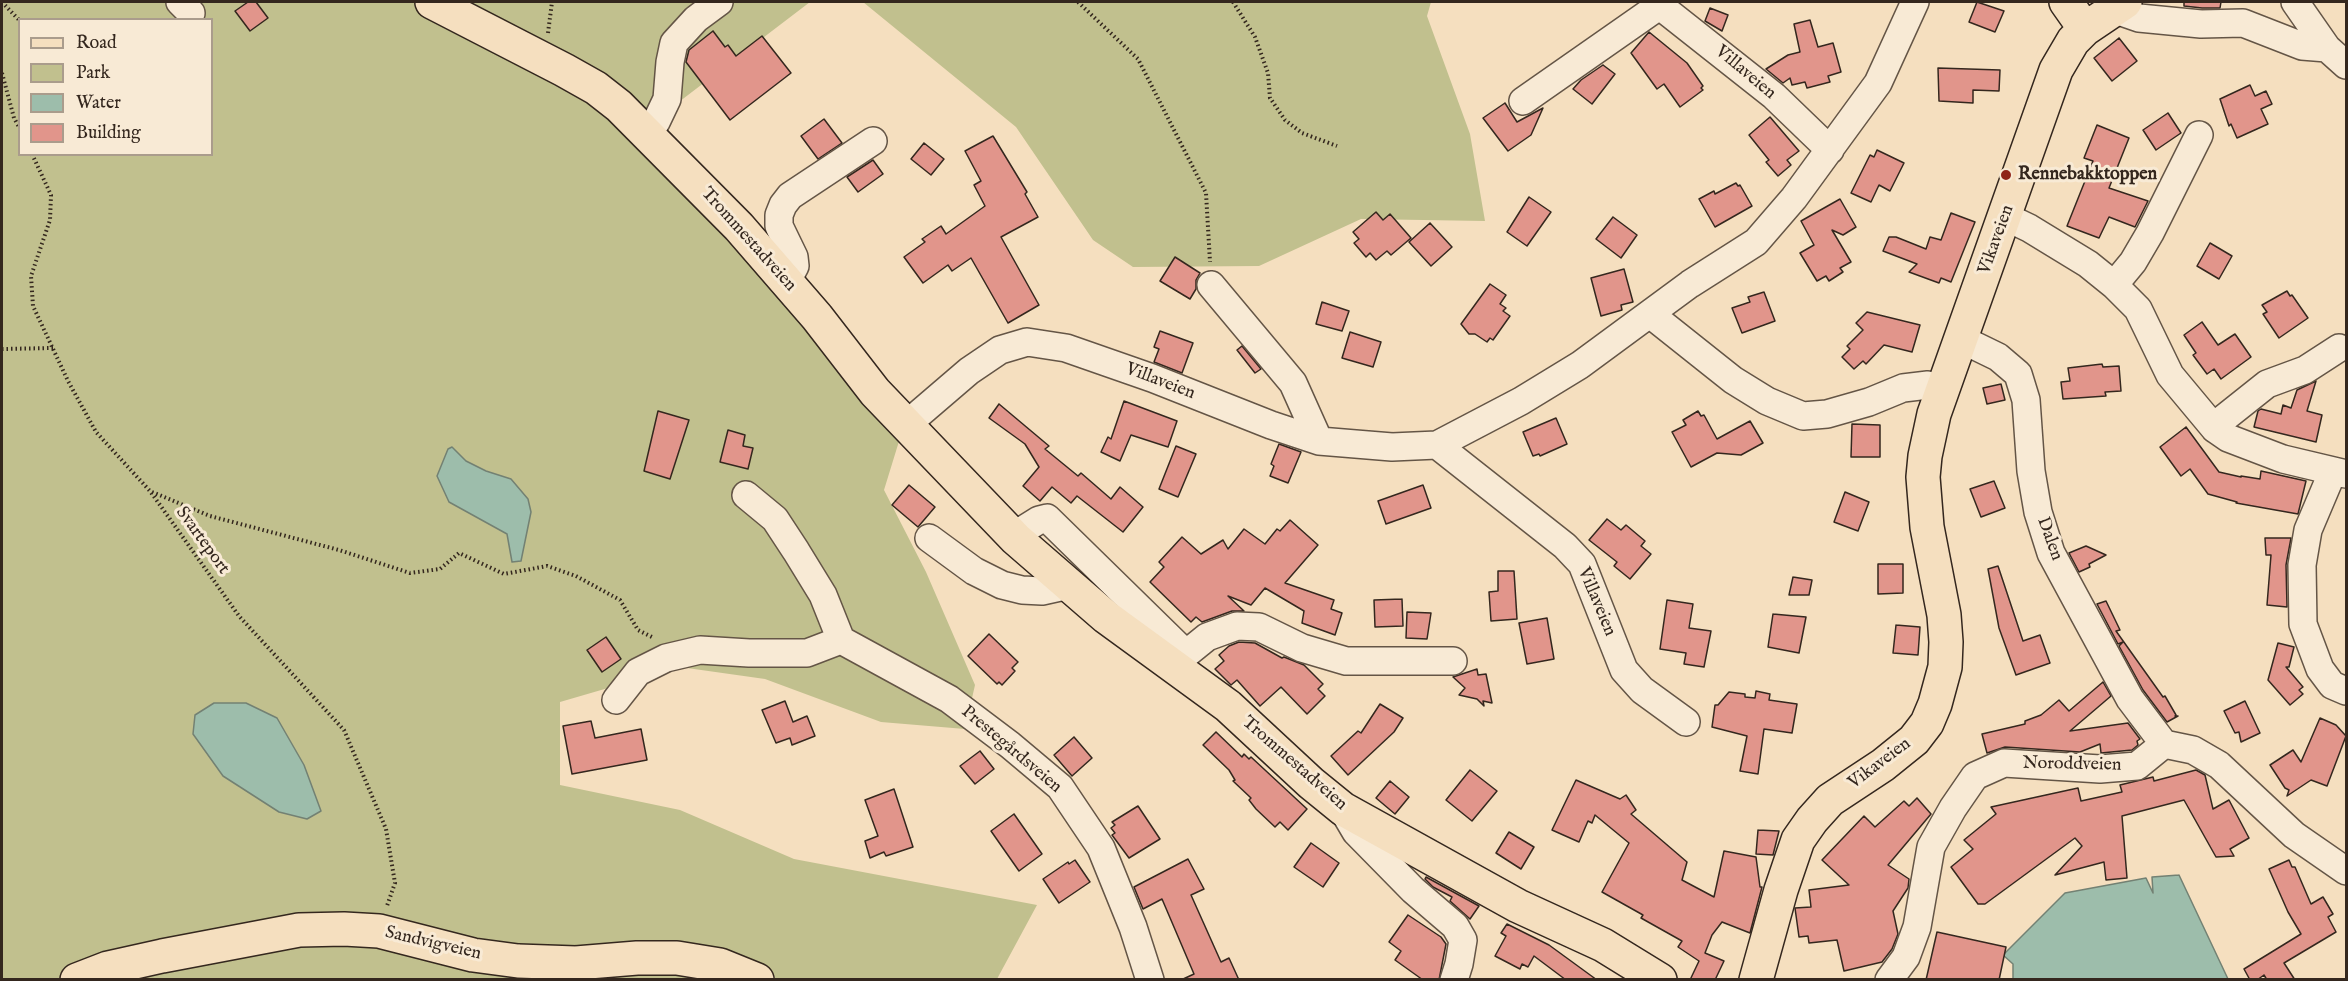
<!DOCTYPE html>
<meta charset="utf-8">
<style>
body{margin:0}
#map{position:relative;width:2348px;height:981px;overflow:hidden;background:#f5dfbf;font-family:"IM FELL English",serif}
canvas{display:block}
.frame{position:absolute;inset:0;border:3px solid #34271e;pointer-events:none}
.legend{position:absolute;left:18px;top:18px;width:195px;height:138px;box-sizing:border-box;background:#f8ead5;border:2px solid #aa9c8c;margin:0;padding:8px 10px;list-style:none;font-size:18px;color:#34271e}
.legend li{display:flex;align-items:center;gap:12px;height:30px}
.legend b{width:30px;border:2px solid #aa9c8c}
</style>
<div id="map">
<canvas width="2348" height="981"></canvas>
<div class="frame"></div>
<ul class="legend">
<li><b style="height:8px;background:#f5dfbf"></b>Road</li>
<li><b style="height:16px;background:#c1c08e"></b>Park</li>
<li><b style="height:16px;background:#9dbdab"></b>Water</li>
<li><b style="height:16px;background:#e1958b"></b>Building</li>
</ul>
</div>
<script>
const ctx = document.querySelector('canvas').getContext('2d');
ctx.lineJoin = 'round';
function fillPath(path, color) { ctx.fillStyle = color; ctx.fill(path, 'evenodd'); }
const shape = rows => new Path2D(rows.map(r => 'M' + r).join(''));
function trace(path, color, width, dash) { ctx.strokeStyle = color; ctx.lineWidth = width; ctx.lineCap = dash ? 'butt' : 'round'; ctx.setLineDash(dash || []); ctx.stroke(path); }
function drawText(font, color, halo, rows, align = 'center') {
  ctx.font = font + ' "IM FELL English",serif'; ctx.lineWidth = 6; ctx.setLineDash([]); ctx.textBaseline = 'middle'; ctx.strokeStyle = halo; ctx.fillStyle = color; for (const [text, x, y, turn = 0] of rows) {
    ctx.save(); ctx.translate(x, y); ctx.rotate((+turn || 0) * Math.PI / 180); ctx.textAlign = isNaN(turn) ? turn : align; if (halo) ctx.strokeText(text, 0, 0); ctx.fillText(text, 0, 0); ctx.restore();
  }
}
fillPath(shape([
 [2,2,810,2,650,124,904,425,884,490,926,572,975,685,965,729,881,722,765,679,680,667,560,702,560,785,680,810,794,859,1037,905,997,979,2,980],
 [20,20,212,20,212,154,20,154],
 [214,703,246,703,277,718,304,765,247,791,239,787],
 [863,2,1431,2,1427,16,1470,134,1485,221,1361,219,1259,266,1133,267,1093,240,1016,127]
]), '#c1c08e');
const water = shape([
 [452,447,466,461,486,471,511,479,528,499,531,512,521,561,512,562,507,534,449,502,437,476,448,449,452,447],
 [214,703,246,703,277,718,304,765,321,811,307,819,279,812,223,776,193,734,195,715,214,703],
 [2179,875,2228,979,2013,979,2013,964,2003,955,2065,893,2146,878,2153,893,2152,877,2179,875]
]);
fillPath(water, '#9dbdab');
trace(water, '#738173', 1.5);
const building = shape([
 [248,2,256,2,268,18,250,31,235,11,248,2],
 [1977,2,2004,11,1995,32,1969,22,1977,2],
 [2184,2,2221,2,2220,8,2202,8,2184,6,2184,2],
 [1710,8,1728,15,1722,31,1705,21,1710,8],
 [1810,20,1818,47,1833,43,1841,72,1828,76,1830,82,1807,88,1805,82,1792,85,1790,78,1783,83,1766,69,1788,55,1800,52,1794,24,1810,20],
 [713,31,725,47,728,45,736,56,762,36,791,73,730,120,686,62,689,50,713,31],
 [1649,32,1687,63,1703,86,1701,88,1703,90,1680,107,1664,84,1657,89,1631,53,1649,32],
 [2119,38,2137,61,2112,81,2094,58,2119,38],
 [1603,65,1615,74,1592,104,1573,89,1581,80,1603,65],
 [1938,68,2000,70,1999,91,1973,90,1973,103,1939,101,1938,68],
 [2250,85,2255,96,2266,91,2272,104,2261,109,2268,124,2237,138,2231,124,2229,126,2220,99,2250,85],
 [1505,103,1517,122,1543,108,1531,135,1508,151,1483,118,1505,103],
 [2168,113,2181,133,2156,150,2143,130,2168,113],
 [1770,117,1799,151,1787,160,1791,165,1778,176,1766,162,1769,160,1749,135,1770,117],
 [824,119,842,143,818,159,801,136,824,119],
 [2097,125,2129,138,2109,188,2148,201,2135,227,2109,217,2099,238,2067,226,2093,161,2084,158,2097,125],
 [993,136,1027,192,1025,194,1038,217,1001,237,1039,305,1008,323,971,258,952,271,948,265,923,283,904,257,925,242,922,239,941,226,946,234,985,206,974,185,981,181,965,151,993,136],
 [924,143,944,159,931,175,911,159,924,143],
 [1877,150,1904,163,1890,191,1879,185,1871,202,1851,193,1870,155,1874,157,1877,150],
 [873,160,883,174,858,192,847,177,873,160],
 [1736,183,1738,186,1740,185,1752,206,1715,227,1699,199,1714,191,1715,194,1736,183],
 [1529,197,1551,212,1527,246,1507,232,1529,197],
 [1840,199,1856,227,1843,235,1832,230,1851,262,1840,268,1843,272,1829,281,1826,276,1817,281,1800,253,1814,245,1801,221,1840,199],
 [1376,212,1383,220,1390,214,1411,238,1391,255,1387,251,1376,260,1370,253,1366,257,1354,243,1359,239,1353,232,1376,212],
 [1951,213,1975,222,1951,282,1941,278,1939,283,1909,272,1917,264,1883,251,1889,237,1896,237,1926,249,1930,237,1941,240,1951,213],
 [1613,217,1637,235,1621,258,1596,239,1613,217],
 [1430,223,1452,247,1431,266,1409,242,1430,223],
 [2210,243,2232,256,2219,279,2197,266,2210,243],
 [1175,257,1200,273,1196,280,1196,289,1190,299,1160,281,1175,257],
 [1624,269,1633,302,1621,305,1622,310,1601,316,1591,278,1624,269],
 [1490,284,1506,295,1500,304,1506,308,1503,311,1510,316,1493,340,1490,338,1487,342,1475,334,1469,334,1461,324,1490,284],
 [2287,291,2290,296,2292,295,2308,318,2279,338,2263,314,2267,312,2262,305,2287,291],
 [1764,292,1775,321,1742,333,1732,308,1750,302,1748,297,1764,292],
 [1322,302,1349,311,1342,331,1316,324,1322,302],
 [1867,312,1920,325,1912,352,1884,345,1866,364,1863,361,1854,369,1842,357,1850,349,1847,346,1863,330,1856,323,1867,312],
 [2202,322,2218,345,2235,334,2251,357,2221,379,2214,369,2207,374,2193,355,2196,353,2184,335,2202,322],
 [1160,331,1193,343,1182,373,1154,362,1159,349,1154,347,1160,331],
 [1350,332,1381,342,1373,367,1342,358,1350,332],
 [1242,346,1261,369,1255,373,1237,350,1242,346],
 [2102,364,2103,367,2119,366,2121,391,2105,392,2106,396,2063,399,2061,382,2070,381,2068,368,2102,364],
 [2316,381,2307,411,2322,415,2316,442,2254,427,2258,411,2261,409,2281,414,2283,405,2291,408,2297,390,2316,381],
 [2001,384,2005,400,1987,404,1983,388,2001,384],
 [1124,401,1177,421,1168,447,1131,435,1120,461,1101,452,1108,437,1111,439,1124,401],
 [999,404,1049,446,1045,449,1078,476,1081,473,1111,499,1120,487,1143,507,1123,532,1077,496,1071,503,1052,487,1040,501,1023,486,1039,467,1025,444,989,418,999,404],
 [658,411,689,420,670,479,644,471,658,411],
 [1698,411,1701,416,1704,415,1717,439,1750,421,1763,443,1741,455,1717,453,1691,467,1672,432,1686,425,1683,420,1698,411],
 [1556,418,1567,444,1540,456,1539,454,1533,456,1523,432,1556,418],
 [1852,424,1880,425,1880,457,1851,457,1852,424],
 [2186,427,2219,472,2241,477,2241,476,2260,479,2261,471,2306,481,2298,514,2236,503,2237,502,2208,494,2190,469,2181,476,2160,447,2186,427],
 [728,430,745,435,743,446,753,448,748,469,720,462,728,430],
 [1279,444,1301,452,1288,483,1270,476,1274,466,1271,464,1279,444],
 [1176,446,1196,454,1178,497,1159,489,1176,446],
 [1994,481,2005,508,1981,517,1970,489,1994,481],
 [909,485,935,507,918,527,892,505,909,485],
 [1423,485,1431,508,1386,524,1378,501,1423,485],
 [1845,492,1869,502,1858,531,1834,522,1845,492],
 [1607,519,1621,530,1626,525,1645,541,1641,546,1651,554,1630,579,1614,566,1617,562,1589,540,1607,519],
 [1290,520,1318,545,1285,583,1334,600,1331,609,1342,613,1335,635,1302,623,1304,611,1265,588,1251,605,1228,596,1244,611,1232,611,1202,622,1196,617,1191,622,1150,582,1164,567,1159,562,1182,537,1201,554,1223,540,1228,549,1244,529,1265,544,1277,529,1280,531,1290,520],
 [2265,538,2291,538,2286,565,2287,607,2267,605,2271,555,2266,555,2265,538],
 [2086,546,2106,555,2089,564,2090,567,2079,572,2069,553,2086,546],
 [1878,564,1903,564,1903,593,1878,594,1878,564],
 [1998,566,2023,641,2040,635,2050,663,2016,675,1999,628,1988,569,1998,566],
 [1498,571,1514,571,1517,619,1491,621,1489,592,1498,591,1498,571],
 [1793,577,1812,580,1809,595,1789,595,1793,577],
 [1402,599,1403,626,1375,627,1374,600,1402,599],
 [1667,600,1693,604,1689,628,1711,631,1704,667,1684,664,1686,653,1660,649,1667,600],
 [2106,601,2120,630,2116,631,2163,697,2165,696,2176,715,2175,716,2178,716,2167,722,2143,690,2119,646,2123,642,2118,644,2097,604,2106,601],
 [1407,612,1431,613,1427,639,1406,638,1407,612],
 [1773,614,1806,617,1799,653,1768,647,1773,614],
 [1547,618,1554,659,1527,664,1519,623,1547,618],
 [1896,625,1920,627,1918,655,1893,653,1896,625],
 [989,634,1018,662,1012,668,1015,671,1002,685,999,682,997,684,968,656,989,634],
 [606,637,621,659,602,672,587,650,606,637],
 [1239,642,1255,643,1282,658,1284,657,1304,665,1323,684,1318,689,1325,696,1307,714,1281,687,1260,706,1237,680,1231,685,1215,669,1224,661,1219,655,1229,646,1239,642],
 [2278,643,2294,647,2289,667,2286,667,2303,687,2299,690,2303,694,2290,705,2268,680,2278,643],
 [1477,669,1478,675,1486,674,1492,703,1483,701,1484,706,1477,699,1459,695,1465,688,1453,677,1477,669],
 [2103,682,2111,696,2070,731,2128,723,2140,739,2137,741,2138,745,2132,750,2101,753,2100,744,2080,752,2005,747,1987,753,1982,734,2025,724,2025,721,2041,715,2059,700,2069,711,2103,682],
 [1756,691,1770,694,1769,700,1797,704,1792,733,1764,729,1758,774,1740,771,1747,736,1712,727,1715,705,1718,705,1729,692,1745,694,1745,697,1755,698,1756,691],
 [785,701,793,722,807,716,815,736,792,745,790,738,776,743,762,710,785,701],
 [2245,701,2260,733,2241,742,2239,732,2235,733,2224,711,2245,701],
 [1380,704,1403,718,1394,732,1348,775,1331,756,1358,731,1361,733,1380,704],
 [2320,718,2336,725,2346,736,2327,786,2311,780,2287,796,2289,790,2285,788,2270,765,2293,750,2301,762,2320,718],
 [591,721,595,738,641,729,647,760,572,774,563,726,591,721],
 [1216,732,1242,757,1244,754,1249,759,1251,757,1307,809,1288,830,1280,822,1275,827,1256,809,1249,800,1251,798,1233,781,1235,780,1229,770,1203,745,1216,732],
 [1074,737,1092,758,1072,776,1054,755,1074,737],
 [980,751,994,769,975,784,960,766,980,751],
 [1470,770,1497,791,1472,821,1446,800,1470,770],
 [2196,770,2205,775,2213,809,2229,800,2249,838,2230,849,2234,856,2216,857,2184,800,2122,816,2127,878,2106,880,2104,862,2055,875,2082,846,2075,838,1985,904,1978,904,1951,867,1973,849,1964,840,1996,814,1991,807,2078,788,2081,801,2122,792,2120,785,2153,777,2154,781,2196,770],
 [1576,780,1620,799,1626,795,1636,810,1631,814,1687,862,1682,880,1714,897,1724,851,1756,857,1760,887,1762,887,1750,933,1722,922,1712,935,1705,953,1724,961,1715,980,1690,980,1699,961,1678,947,1682,941,1641,918,1643,915,1602,892,1629,843,1595,815,1592,823,1588,821,1579,842,1552,830,1576,780],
 [1390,781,1409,797,1395,814,1376,798,1390,781],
 [894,789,913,847,886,856,884,852,870,858,865,841,878,836,865,800,894,789],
 [1917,798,1931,814,1888,865,1909,879,1908,888,1893,911,1898,934,1892,949,1882,962,1844,971,1837,940,1809,943,1808,936,1799,937,1795,908,1811,907,1809,890,1849,885,1822,860,1864,816,1875,827,1904,801,1909,806,1917,798],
 [1138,806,1160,839,1129,858,1112,835,1115,833,1111,828,1115,825,1112,822,1138,806],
 [1014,814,1042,854,1019,871,991,831,1014,814],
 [1758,830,1779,831,1773,855,1756,854,1758,830],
 [1509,832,1534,847,1521,869,1496,853,1509,832],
 [1311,843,1339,863,1323,887,1294,867,1311,843],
 [1188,859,1204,889,1191,895,1221,962,1229,958,1239,980,1181,980,1194,974,1162,899,1143,909,1134,887,1188,859],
 [1075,860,1090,882,1059,903,1043,879,1068,862,1069,864,1075,860],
 [2289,860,2292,867,2295,867,2311,904,2323,897,2333,914,2328,917,2336,932,2284,963,2295,980,2267,980,2264,975,2257,980,2250,980,2244,969,2301,934,2288,912,2269,869,2289,860],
 [1426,877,1479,906,1470,919,1450,901,1452,897,1433,887,1425,879,1426,877],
 [1408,915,1441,937,1446,944,1439,980,1423,980,1395,960,1401,951,1389,942,1408,915],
 [1507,924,1549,945,1597,980,1566,980,1534,956,1528,967,1522,964,1520,969,1495,956,1506,936,1501,933,1507,924],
 [1937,932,2006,947,1999,980,1926,980,1937,932]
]);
fillPath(building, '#e1958b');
trace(building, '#34271e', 1.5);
const minor = shape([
 [180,2,191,13],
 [1655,2,1774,96,1830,150],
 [2295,2,2327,48,2346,65],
 [2113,9,2139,18,2201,24,2243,23,2302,46,2327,48],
 [1523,101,1659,6],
 [645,131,656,122,667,99,670,62,674,43,696,19,719,2],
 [2006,217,2029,228,2088,264,2114,285,2138,309,2170,375,2215,429,2228,438,2283,459,2346,474],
 [787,281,795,266,794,257,779,226,779,215,783,205,790,196,873,141],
 [1211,285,1293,383,1319,441],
 [2114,285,2133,262,2150,233,2199,135],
 [1650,314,1733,380,1767,401,1803,416,1827,414,1869,402,1903,388,1928,385,1943,390],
 [1961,339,1998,357,2018,374,2026,400,2031,471,2038,512,2051,553,2130,699,2164,744],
 [906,425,969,371,1000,350,1027,342,1066,348,1152,378,1271,425,1319,441,1392,447,1437,445,1521,401,1580,365,1690,284,1756,242,1794,198,1878,83,1915,2],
 [2215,429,2223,419,2267,384,2305,370,2339,348],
 [1437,445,1565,546,1582,564,1624,670,1642,690,1686,722],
 [2333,471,2308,530,2302,565,2303,624,2320,669,2332,685,2346,691],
 [746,495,775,519,796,551,823,595,841,640],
 [929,538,974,571,1002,585,1022,590,1042,591,1069,585],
 [1016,539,1023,530,1039,520,1047,518,1186,654],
 [1177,668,1186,654,1207,637,1237,626,1259,627,1302,648,1346,661,1453,661],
 [616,700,638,672,666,658,700,650,749,653,807,653,841,640,949,699,1010,745,1060,787,1101,848,1133,927,1150,980],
 [1343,810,1356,832,1413,890,1455,926,1463,940,1459,964,1454,980],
 [1889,980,1906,957,1917,927,1931,847,1953,808,1975,776,2004,763,2100,769,2137,766,2164,744,2193,750,2219,765,2294,835,2346,871]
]);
const major = shape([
 [432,2,564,70,596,88,619,106,739,227,817,317,875,392,1016,539,1106,617,1228,706,1311,783,1343,809,1518,906,1603,945,1660,980],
 [2066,2,2085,29],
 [77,980,108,968,162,956,299,930,344,929,379,931,473,955,518,961,576,963,637,958,677,958,720,965,757,980],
 [1756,980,1781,890,1798,840,1812,820,1830,800,1883,765,1914,740,1927,723,1935,704,1945,667,1946,642,1944,615,1927,527,1923,477,1925,456,1934,414,2056,70,2073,41,2085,29,2125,2]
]);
trace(minor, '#645546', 30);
trace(major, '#34271e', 36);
trace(shape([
 [2,2,20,21],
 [1078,2,1138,59,1206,193,1210,262],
 [1233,2,1255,37,1268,73,1270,98,1285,120,1302,133,1337,146],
 [548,33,552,2],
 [2,73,14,118,20,129],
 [32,154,51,195,50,220,31,276,33,306,68,381,96,432,150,491,239,616,344,730,386,829,395,883,387,906],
 [2,349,53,348],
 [152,492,210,516,339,550,410,573,440,569,459,553,504,574,547,566,576,576,620,600,638,630,654,638]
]), '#34271e', 4, [1.5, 3]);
trace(minor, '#f8ead5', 27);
trace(major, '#f5dfbf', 33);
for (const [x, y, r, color] of [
 [2006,175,6,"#8f2418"]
]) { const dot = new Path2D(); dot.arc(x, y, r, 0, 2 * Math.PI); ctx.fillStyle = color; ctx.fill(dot); trace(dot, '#f8ead5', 2); }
drawText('18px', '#34271e', '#f8ead5', [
 ["Villaveien",1745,73,40],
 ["Trommestadveien",748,240,48],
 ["Vikaveien",1997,240,-70],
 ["Villaveien",1160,382,21],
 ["Dalen",2049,539,70],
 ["Svarteport",202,541,54],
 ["Villaveien",1596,602,67],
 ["Prestegårdsveien",1011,750,40],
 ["Trommestadveien",1294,764,41],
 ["Vikaveien",1880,764,-37],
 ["Noroddveien",2072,765,1],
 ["Sandvigveien",433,944,13]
]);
drawText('bold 18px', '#34271e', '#f8ead5', [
 ["Rennebakktoppen",2018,175]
], 'left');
</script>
